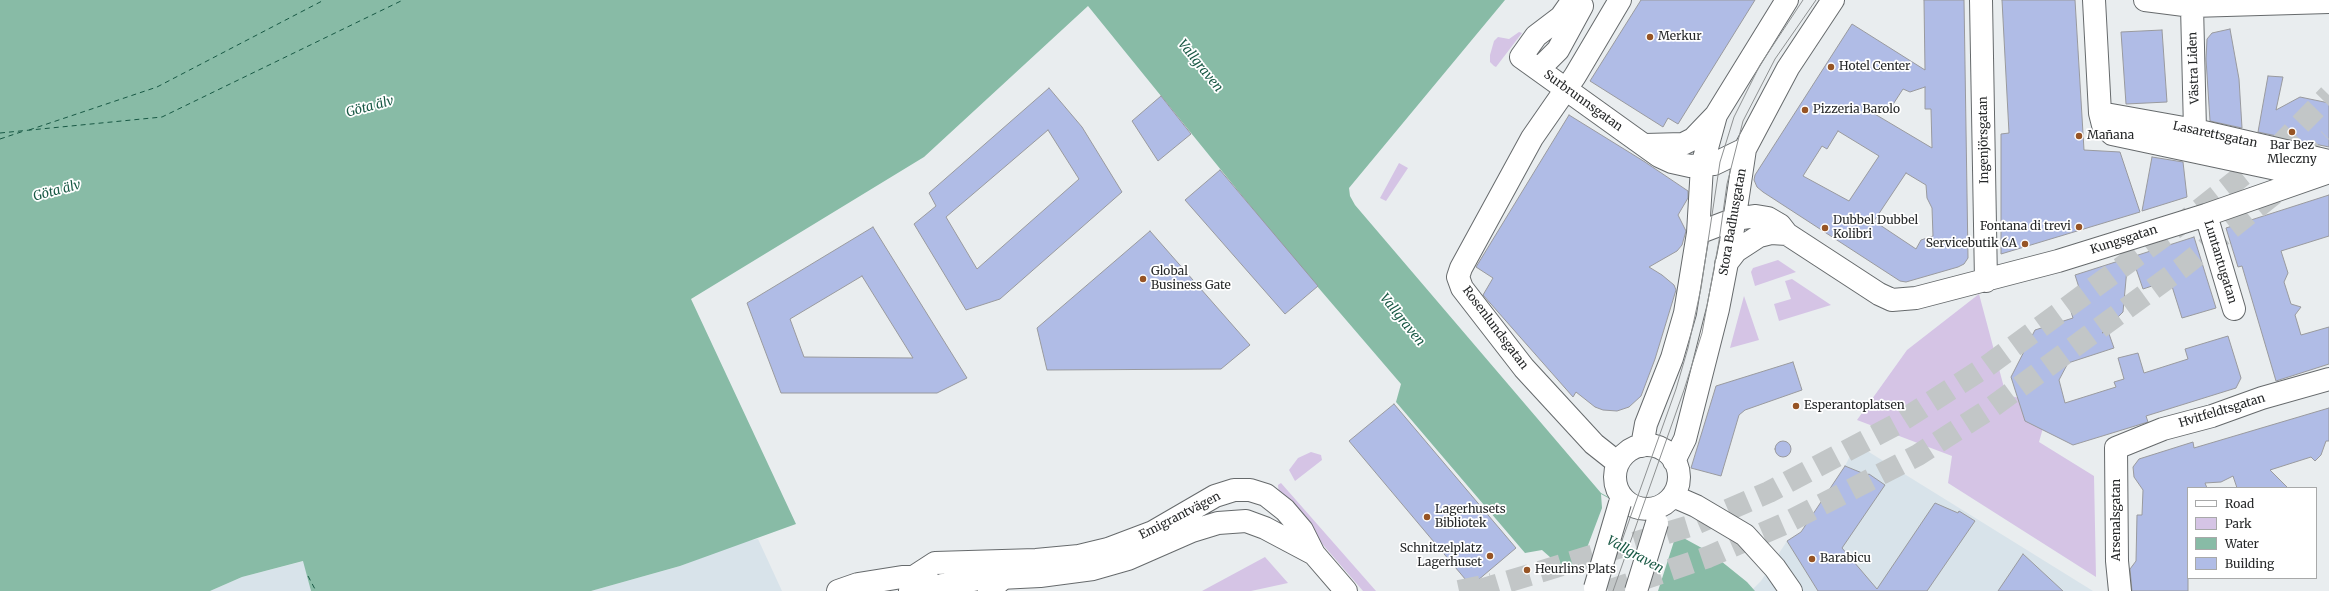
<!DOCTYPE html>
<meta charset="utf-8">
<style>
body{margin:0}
#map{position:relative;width:2329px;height:591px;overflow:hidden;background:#e9edef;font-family:Merriweather,serif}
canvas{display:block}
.legend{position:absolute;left:2187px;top:487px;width:130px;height:92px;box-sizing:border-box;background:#fff;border:1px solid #a8a9a9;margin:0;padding:5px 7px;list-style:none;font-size:12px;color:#262829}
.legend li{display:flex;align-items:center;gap:8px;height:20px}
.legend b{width:20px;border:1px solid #a8a9a9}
</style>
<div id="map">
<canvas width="2329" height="591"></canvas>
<ul class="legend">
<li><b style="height:5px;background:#fff"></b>Road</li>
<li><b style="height:11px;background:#d5c4e5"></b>Park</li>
<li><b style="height:11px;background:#88bba6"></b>Water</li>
<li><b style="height:11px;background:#b0bce6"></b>Building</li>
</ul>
</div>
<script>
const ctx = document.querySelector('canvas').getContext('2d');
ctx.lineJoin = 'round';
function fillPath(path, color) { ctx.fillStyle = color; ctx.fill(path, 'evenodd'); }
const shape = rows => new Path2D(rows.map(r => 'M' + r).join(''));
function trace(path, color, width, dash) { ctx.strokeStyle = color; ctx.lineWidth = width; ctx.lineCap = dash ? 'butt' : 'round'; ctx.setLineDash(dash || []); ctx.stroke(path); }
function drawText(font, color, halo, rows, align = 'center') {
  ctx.font = font + ' Merriweather,serif'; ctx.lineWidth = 3.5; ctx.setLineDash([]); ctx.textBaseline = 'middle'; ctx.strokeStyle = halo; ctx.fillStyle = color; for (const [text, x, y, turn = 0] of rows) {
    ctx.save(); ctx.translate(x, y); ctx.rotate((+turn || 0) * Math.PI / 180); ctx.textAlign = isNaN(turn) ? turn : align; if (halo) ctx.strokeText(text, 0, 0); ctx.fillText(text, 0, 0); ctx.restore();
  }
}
fillPath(shape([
 [1856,444,2093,591,1755,591,1753,589,1761,581,1787,541,1799,534,1801,537,1805,526,1845,466],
 [758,539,782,591,591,591,680,566,744,541],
 [304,561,311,591,210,591,242,577]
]), '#d8e3ea');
fillPath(shape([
 [1519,32,1522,33,1496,67,1494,66,1490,62,1490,55,1494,41,1498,37,1509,39],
 [1399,163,1408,168,1386,201,1380,198],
 [1778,260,1796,272,1755,286,1751,272,1753,268],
 [1792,279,1831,305,1779,321,1774,304,1791,299,1785,281],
 [1979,294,2006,395,2020,398,2043,428,2039,442,2094,476,2096,577,1948,483,1952,456,1857,420,1907,350],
 [1744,296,1759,340,1730,348],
 [1311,452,1321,455,1322,460,1295,481,1289,470,1298,458],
 [1281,483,1376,591,1363,591,1279,494,1278,485],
 [1265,557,1288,583,1251,591,1202,591]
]), '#d5c4e5');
fillPath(shape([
 [0,0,1505,0,1349,188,1350,196,1355,205,1601,493,1711,553,1747,582,1755,591,1606,591,1560,566,1542,550,1525,553,1396,402,1401,384,1286,250,1088,6,924,157,691,299,796,524,680,566,591,591,311,591,303,561,242,577,210,591,0,591]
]), '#88bba6');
fillPath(shape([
 [1601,494,1676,535,1658,591,1602,591,1576,577,1602,508]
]), '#e9edef');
trace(shape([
 [29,130,157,87,324,0],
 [0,133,162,117,403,0],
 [0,139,24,131],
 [308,576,316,591]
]), '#195945', 1, [5, 4]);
const building = shape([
 [1641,0,1755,0,1678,124,1668,118,1663,127,1590,81,1641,0],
 [1924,0,1964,0,1968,258,1964,264,1958,267,1906,282,1900,281,1763,192,1757,187,1754,180,1755,175,1852,24,1925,70,1924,0],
 [1925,87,1925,109,1931,109,1932,148,1868,110,1890,109,1903,89,1910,92,1925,87],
 [1838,131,1879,156,1849,201,1803,176,1822,146,1827,149,1838,131],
 [1906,173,1926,185,1927,198,1932,208,1933,236,1921,240,1916,249,1874,221,1906,173],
 [2002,0,2075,0,2084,150,2120,152,2140,212,2001,254,2001,134,2009,133,2002,0],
 [2230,29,2239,79,2242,128,2210,121,2206,59,2207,39,2212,33,2230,29],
 [2162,30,2167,102,2126,104,2121,32,2162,30],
 [2268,76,2283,77,2276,110,2300,97,2329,103,2329,147,2258,132,2268,76],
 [1049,88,1082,127,1122,192,1000,299,966,310,914,224,936,206,929,193,1049,88],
 [1048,130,1079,179,977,269,946,217,1048,130],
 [1161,96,1191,134,1158,161,1132,121,1161,96],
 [1569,115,1645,162,1688,191,1688,198,1678,215,1686,231,1682,245,1677,251,1649,267,1662,275,1674,285,1676,290,1655,359,1641,396,1629,407,1617,411,1603,410,1595,407,1576,392,1573,397,1483,295,1493,278,1476,267,1569,115],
 [2152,157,2183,162,2187,197,2142,211,2152,157],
 [1220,170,1318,286,1285,314,1185,200,1220,170],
 [2329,195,2329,236,2281,251,2288,273,2284,282,2291,304,2301,307,2295,315,2301,335,2329,327,2329,364,2276,381,2242,266,2238,267,2226,228,2329,195],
 [873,227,967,378,937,393,781,393,747,303,873,227],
 [862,276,913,358,804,357,790,319,862,276],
 [1150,231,1250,345,1221,369,1047,370,1037,328,1150,231],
 [2194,237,2216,308,2182,318,2170,280,2143,289,2132,257,2194,237],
 [2128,258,2123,312,2113,322,2106,324,2107,328,2102,333,2108,331,2114,348,2068,363,2059,380,2065,403,2116,387,2114,382,2124,379,2118,358,2138,353,2144,373,2188,359,2185,349,2228,336,2241,378,2236,388,2146,416,2148,422,2073,445,2025,421,2011,377,2035,330,2073,318,2068,302,2082,297,2075,275,2128,258],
 [1793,362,1802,390,1745,410,1739,415,1721,476,1691,468,1716,386,1793,362],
 [1394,404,1516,548,1471,586,1349,441,1394,404],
 [2329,408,2329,441,2326,441,2321,455,2315,461,2311,457,2270,470,2288,488,2237,488,2233,476,2221,482,2205,483,2207,488,2188,488,2188,591,2132,591,2130,569,2136,561,2137,515,2142,515,2143,490,2134,477,2133,467,2139,459,2193,442,2194,448,2329,408],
 '1775 449a8 8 0 1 1 16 0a8 8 0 1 1-16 0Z',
 [1845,466,1867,475,1869,474,1885,485,1842,548,1877,589,1935,503,1958,513,1959,511,1975,521,1927,591,1818,591,1787,541,1801,532,1845,466],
 [2023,554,2063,591,1998,591,2023,554]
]);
fillPath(building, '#b0bce6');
trace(building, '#999a9e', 1);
trace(shape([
 [1459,591,1492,584],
 [1477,591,1693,525,1769,492,1895,425,1987,366,2190,217,2276,149,2329,95],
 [1608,591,1708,557,1784,524,1918,455,1988,410,2180,269,2275,193,2329,139]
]), '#c2c6c7', 22, [22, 11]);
const minor = shape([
 [1573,0,1561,17,1536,36,1521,57,1659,156,1672,162,1690,166,1714,164,1745,149],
 [1981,0,1986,281],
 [2094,0,2100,113,2103,125,2112,134,2314,177],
 [2145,0,2192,6,2329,2],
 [2192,6,2195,130],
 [1539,69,1558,50,1582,6],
 [2100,113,2195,130,2329,161],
 [1645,145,1683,144,1693,139,1716,115],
 [2206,215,2234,309],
 [1698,233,1735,219,1756,216,1768,218,1780,225,1787,234,1879,294,1892,300,1916,298,2058,261,2206,215,2329,172],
 [1726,264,1736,251,1759,236,1771,233,1787,234],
 '1615 477a32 32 0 1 1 64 0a32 32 0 1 1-64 0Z',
 [1642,446,1646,424,1672,358,1685,313,1698,233,1702,166,1716,115,1787,0],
 [1674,461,1685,439,1718,309,1731,242,1745,149,1788,68,1833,0],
 [1618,463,1594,444,1524,368,1462,288,1458,277,1461,268,1532,138,1575,76,1620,0],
 [1673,496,1696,506,1745,535,1775,568,1791,591],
 [838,591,858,584,902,577,926,577],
 [910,591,915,576,935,563,1036,560,1079,556,1108,549,1153,532,1215,496,1234,490,1250,490,1266,495,1285,510,1302,530,1314,554,1346,591],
 [919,591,926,588,979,579,1040,576,1093,569,1128,559,1192,531,1218,523,1246,521,1265,528,1314,554],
 [2120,591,2117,561,2116,448,2163,429,2212,416,2262,398,2329,379]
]);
const major = shape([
 [943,585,947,591],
 [989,591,1003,578]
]);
trace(minor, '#666a6c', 24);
trace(major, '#666a6c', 24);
trace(minor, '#fff', 22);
trace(major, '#fff', 22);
trace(shape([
 [1604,591,1676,389,1688,348,1701,288,1720,162,1734,117,1760,65,1803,0],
 [1613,591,1684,390,1702,333,1719,241,1727,184,1743,121,1775,59,1816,0]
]), '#8e9192', 1);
const minorBridge = shape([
 [1595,588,1620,503],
 [1636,591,1657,523]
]);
trace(minorBridge, '#666a6c', 24, []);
trace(minorBridge, '#fff', 22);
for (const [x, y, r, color] of [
 [1650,37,4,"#975425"],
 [1831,67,4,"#975425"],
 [1805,110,4,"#975425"],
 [2292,132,4,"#975425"],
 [2079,136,4,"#975425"],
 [2079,227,4,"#975425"],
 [1825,228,4,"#975425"],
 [2025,244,4,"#975425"],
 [1143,279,4,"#975425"],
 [1796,406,4,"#975425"],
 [1427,517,4,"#975425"],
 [1490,556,4,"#975425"],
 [1812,559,4,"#975425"],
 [1527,570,4,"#975425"]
]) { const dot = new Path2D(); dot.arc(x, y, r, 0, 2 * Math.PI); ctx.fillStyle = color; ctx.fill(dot); trace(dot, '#fff', 1.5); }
drawText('12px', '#262829', '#fff', [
 ["Merkur",1658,37],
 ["Hotel Center",1839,67],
 ["Pizzeria Barolo",1813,110],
 ["Mañana",2087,136],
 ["Bar Bez",2292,146,"center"],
 ["Mleczny",2292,160,"center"],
 ["Dubbel Dubbel",1833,221],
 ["Kolibri",1833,235],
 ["Fontana di trevi",2071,227,"right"],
 ["Servicebutik 6A",2017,244,"right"],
 ["Global",1151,272],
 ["Business Gate",1151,286],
 ["Esperantoplatsen",1804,406],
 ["Lagerhusets",1435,510],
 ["Bibliotek",1435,524],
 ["Schnitzelplatz",1482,549,"right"],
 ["Lagerhuset",1482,563,"right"],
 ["Barabicu",1820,559],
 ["Heurlins Plats",1535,570]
], 'left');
drawText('12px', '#262829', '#fff', [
 ["Västra Liden",2194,68,-92],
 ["Surbrunnsgatan",1583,101,36],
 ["Lasarettsgatan",2215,135,12],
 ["Ingenjörsgatan",1984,140,-91],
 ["Stora Badhusgatan",1733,222,-80],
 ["Kungsgatan",2124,240,-18],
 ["Luntantugatan",2220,262,73],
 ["Rosenlundsgatan",1495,328,53],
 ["Hvitfeldtsgatan",2222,411,-17],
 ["Emigrantvägen",1180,516,-27],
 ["Arsenalsgatan",2117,520,-90]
]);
drawText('italic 13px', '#195945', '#fff', [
 ["Vallgraven",1200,66,51],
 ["Göta älv",370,107,-15],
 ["Göta älv",57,191,-15],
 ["Vallgraven",1402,320,51],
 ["Vallgraven",1635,555,29]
]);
</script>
